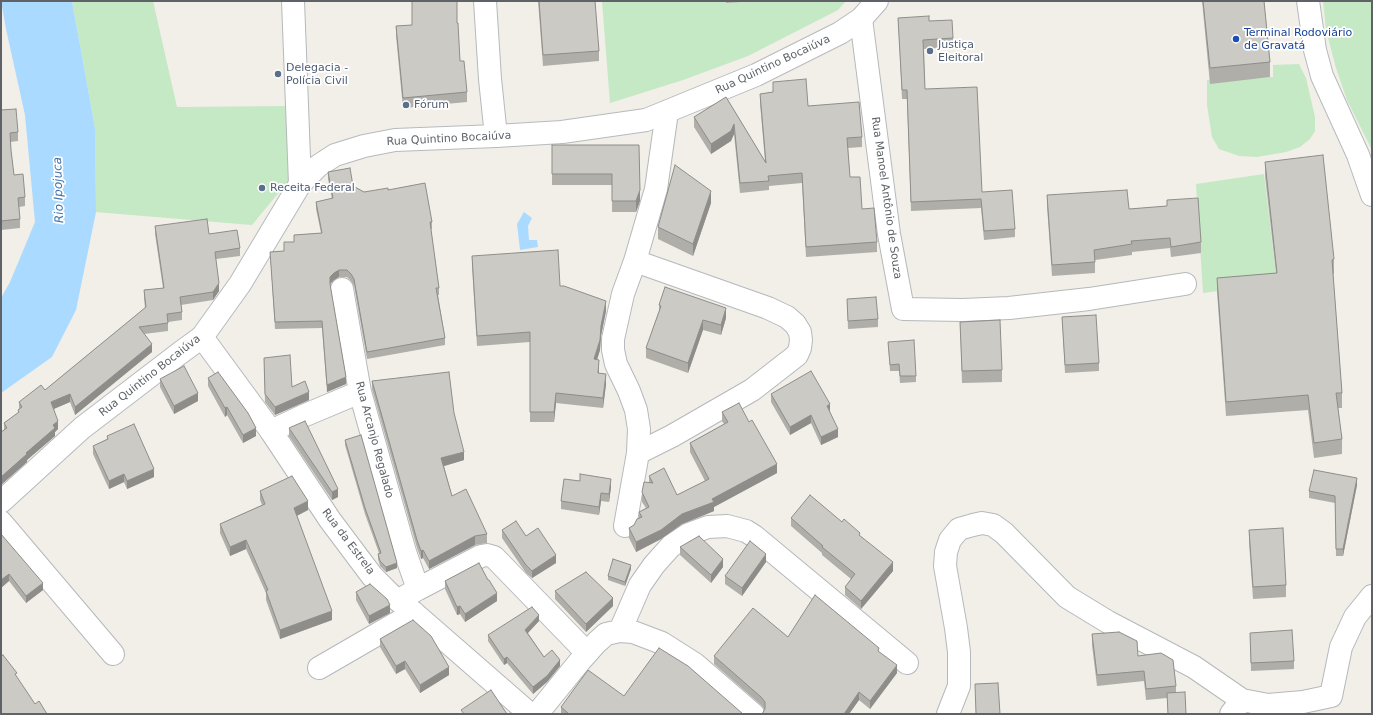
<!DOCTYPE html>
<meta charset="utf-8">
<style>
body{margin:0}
#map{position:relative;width:1373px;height:715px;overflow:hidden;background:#f1efe8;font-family:"DejaVu Sans",sans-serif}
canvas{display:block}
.frame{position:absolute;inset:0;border:2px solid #5f6368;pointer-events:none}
</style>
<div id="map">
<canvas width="1373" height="715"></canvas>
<div class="frame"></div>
</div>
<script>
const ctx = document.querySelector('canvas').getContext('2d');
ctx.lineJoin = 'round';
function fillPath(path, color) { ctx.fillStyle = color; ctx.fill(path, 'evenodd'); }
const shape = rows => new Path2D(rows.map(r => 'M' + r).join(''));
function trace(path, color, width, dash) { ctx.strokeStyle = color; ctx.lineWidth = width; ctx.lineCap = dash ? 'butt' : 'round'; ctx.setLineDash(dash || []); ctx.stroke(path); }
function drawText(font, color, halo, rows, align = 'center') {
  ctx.font = font + ' "DejaVu Sans",sans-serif'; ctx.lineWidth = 3.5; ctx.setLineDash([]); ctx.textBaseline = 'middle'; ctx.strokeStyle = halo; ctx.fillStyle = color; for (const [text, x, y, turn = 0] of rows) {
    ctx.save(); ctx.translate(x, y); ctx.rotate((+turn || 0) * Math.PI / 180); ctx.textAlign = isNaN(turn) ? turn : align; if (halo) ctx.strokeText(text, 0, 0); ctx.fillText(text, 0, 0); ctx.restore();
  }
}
fillPath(shape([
 [72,1,153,1,177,107,290,106,290,179,252,225,96,212,95,128],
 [602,1,846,1,838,10,748,56,683,80,610,103],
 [1323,1,1372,1,1372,150,1347,100,1336,68,1326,30],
 [1299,64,1306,78,1315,117,1315,131,1310,139,1300,147,1286,152,1257,157,1239,156,1219,149,1212,137,1207,105,1207,80,1273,77,1273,65],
 [1264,174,1277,283,1203,293,1196,184]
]), '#c5e8c5');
fillPath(shape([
 [1,1,72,1,95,128,96,212,76,310,52,357,1,393,1,298,10,282,35,222,25,115,6,29],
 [524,212,532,218,528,226,529,240,537,240,538,247,520,250,517,224]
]), '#aadaff');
const minor = shape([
 [293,1,300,184],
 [485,1,490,79,496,136],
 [861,19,889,234,903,309,963,310,1009,308,1089,299,1185,284],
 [635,261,768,308,787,317,795,324,800,332,801,340,800,348,797,355,752,390,672,436,638,453],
 [342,289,360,392,405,552,418,589],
 [271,431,303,416,360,392],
 [1,522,113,654],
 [625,526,638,453,639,429,636,410,629,391,616,364,613,350,613,339,623,294,635,261,656,189,667,112],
 [406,596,418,589,481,556,487,555,494,557,587,653],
 [620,631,640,585,654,565,671,546,689,534,708,527,727,526,746,531,754,536,907,663],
 [319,668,414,613],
 [537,714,580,661,596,643,606,634,620,631,633,632,662,643,695,664,753,714],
 [948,714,959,686,959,652,956,628,945,566,946,552,950,540,959,529,973,525,982,523,993,525,1004,533,1067,597,1108,622,1194,667,1242,700,1268,705,1303,702,1331,696,1341,647,1355,617,1372,596],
 [1231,714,1242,700]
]);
const tertiary = shape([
 [202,337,271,431,330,520,372,576,390,594,414,613,530,714]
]);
const secondary = shape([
 [1308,1,1315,50,1322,76,1358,155,1372,195],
 [1,502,82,428,180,353,202,337,240,284,300,184,318,166,335,155,364,146,395,140,496,136,562,132,646,120,756,75,840,33,861,19,877,1]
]);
trace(minor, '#b5b8bc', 24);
trace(tertiary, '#b5b8bc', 24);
trace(secondary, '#b6babf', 24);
trace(minor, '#fff', 22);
trace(tertiary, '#fff', 22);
trace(secondary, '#fff', 22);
fillPath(shape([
 [538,1,595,1,599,51,599,61,543,66],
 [726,1,755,1,726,3],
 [1202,1,1264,1,1270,62,1270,77,1210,84],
 [898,18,929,21,953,38,953,47,924,49,925,89,982,192,1015,229,1015,237,984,240,981,208,911,211,907,99,902,99],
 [457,23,460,61,467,92,467,102,403,108,396,36,396,26],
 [773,82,808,106,862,137,862,147,848,148,850,177,862,209,877,242,877,252,806,257,802,183,769,186,769,190,740,193,734,134,731,141,711,154,694,127,694,117,726,97,765,161,760,103,760,94,773,92],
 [1,110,18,132,18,141,10,142,14,175,25,197,25,206,19,207,20,219,20,228,1,230],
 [552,145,639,145,640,201,636,212,612,212,612,185,552,185],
 [1265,162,1334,259,1334,274,1333,274,1342,393,1342,408,1338,408,1342,439,1342,454,1314,458,1308,410,1226,416,1217,292,1217,278,1276,273,1265,176],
 [328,172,364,192,388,190,432,222,432,229,431,229,439,288,439,295,438,295,445,338,445,345,367,359,354,286,351,281,347,277,339,277,334,280,330,284,330,287,346,384,327,392,322,328,275,329,270,252,284,251,284,242,294,242,294,235,321,233,316,209,316,202,332,199,328,179],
 [1047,195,1129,209,1167,206,1167,200,1201,242,1201,253,1171,257,1170,248,1132,252,1132,255,1095,260,1095,273,1052,276,1047,206],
 [711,203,693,256,658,239,658,227],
 [155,226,209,234,240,248,240,256,216,259,219,291,213,300,181,305,182,312,182,320,168,322,168,331,144,334,152,352,75,415,70,402,54,409,58,429,55,432,55,436,27,460,27,462,1,485,1,432,4,430,4,423,18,413,18,410,19,409,19,402,45,390,145,308,144,298,144,290,163,288,155,234],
 [472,256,560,286,606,311,601,336,600,350,597,360,599,370,599,373,606,384,603,408,556,403,554,422,530,422,530,342,477,346,472,266],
 [847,299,878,319,878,327,848,329],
 [659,305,726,318,721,335,703,330,688,373,646,358,646,348,659,311],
 [1062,317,1099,363,1099,371,1065,373],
 [960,322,1002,370,1002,382,962,383],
 [888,342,916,376,916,382,900,383,899,371,890,371],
 [264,358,292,387,309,400,275,415,265,402],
 [208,378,256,436,243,443,227,415,225,417,208,386],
 [160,379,198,401,174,414,160,387],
 [372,381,454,413,464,460,444,466,452,496,487,534,487,543,475,545,429,569,423,558,421,559,417,548,372,389],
 [771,394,830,412,838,437,821,445,811,423,790,435,771,402],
 [722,412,777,473,714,507,714,511,682,524,661,539,636,552,629,538,629,528,634,525,639,518,639,512,646,508,642,502,642,492,649,483,649,476,677,495,705,481,690,452,690,443,724,424,722,421],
 [289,428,338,497,332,500,289,436],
 [107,436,154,477,127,489,124,482,109,489,93,454,93,446,107,439],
 [345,440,397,568,386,572,380,566,378,559,378,554,379,553,365,514,345,445],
 [580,481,611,487,609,502,601,501,599,515,561,509,561,501],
 [1357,485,1343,556,1336,556,1335,503,1309,498,1309,491],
 [260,491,308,510,297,516,332,620,280,639,266,600,266,593,246,549,230,556,220,533,220,524,262,505,260,500],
 [791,518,842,522,860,536,893,571,861,609,845,595,845,587,851,579,822,555,822,553,791,526],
 [502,530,526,536,556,563,532,578,526,573,502,538],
 [1249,530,1286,585,1286,597,1253,599,1249,542],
 [1,534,43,590,26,603,9,581,1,588],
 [680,547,723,567,711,583,680,555],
 [766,562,742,596,725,584,725,576],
 [631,569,625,586,608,580,608,576],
 [445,581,497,601,465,622,460,614,457,615,445,589],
 [555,591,613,606,586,632,555,599],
 [356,592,390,613,369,624,356,600],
 [539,621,528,633,544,657,560,666,547,682,533,694,507,663,504,665,488,641,488,635],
 [1250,633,1294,661,1294,669,1251,671],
 [1092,634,1138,656,1176,686,1176,692,1186,714,1168,714,1167,698,1146,700,1144,681,1097,686,1092,645],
 [788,637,879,652,897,673,870,709,859,700,849,714,762,714,765,710,761,705,714,664,714,656],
 [380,639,449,675,420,693,405,669,396,674,380,647],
 [624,696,743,714,561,714,561,707]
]), '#afaea9');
fillPath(shape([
 [734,124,734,134,731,141,711,154,711,144],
 [640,190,640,201,636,212,636,201],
 [711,191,711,203,693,256,693,244],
 [339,270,339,277,334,280,330,284,330,291,330,277,334,273],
 [219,283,219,291,213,300,213,292],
 [606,301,606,311,601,336,600,350,594,369,594,359],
 [726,308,726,318,721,335,721,325],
 [703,320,703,330,688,373,688,363],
 [152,344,152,352,75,415,75,407],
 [599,360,599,370,598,383,598,373],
 [606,374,606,384,603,408,603,398],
 [346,377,346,384,327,392,327,385],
 [309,392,309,400,275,415,275,407],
 [198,393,198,401,174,414,174,406],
 [556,393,556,403,554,422,554,412],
 [70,394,70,402,51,410,51,402],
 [830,404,830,412,827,406],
 [227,407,227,415,225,417,225,408],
 [811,415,811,423,790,435,790,427],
 [58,421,58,429,55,432,55,436,27,460,27,462,1,485,1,477,53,425],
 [256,428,256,436,243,443,243,435],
 [838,429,838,437,821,445,821,437],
 [464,452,464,460,441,467,441,458],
 [777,464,777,473,714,507,714,511,682,524,661,539,636,552,636,542,682,514],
 [154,469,154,477,127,489,127,481],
 [124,474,124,482,109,489,109,481],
 [1357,478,1357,485,1343,556,1343,549],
 [611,479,611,487,609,502,609,494],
 [338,489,338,497,332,500,332,492],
 [601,493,601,501,599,515,599,507],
 [308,501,308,510,294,517,294,508],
 [475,536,475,545,429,569,429,561],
 [246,540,246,549,230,556,230,547],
 [423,550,423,558,421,559,421,551],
 [766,554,766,562,742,596,742,588],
 [556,555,556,563,532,578,532,571],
 [723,559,723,567,711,583,711,575],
 [893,562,893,571,861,609,861,601],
 [397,563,397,568,386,572,386,567],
 [631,565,631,569,625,586,625,582],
 [9,574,9,581,1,588,1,580],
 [43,583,43,590,26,603,26,596],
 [497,593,497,601,465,622,465,614],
 [613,598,613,606,586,632,586,624],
 [390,605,390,613,369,624,369,616],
 [460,606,460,614,457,615,457,607],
 [332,611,332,620,280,639,280,630],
 [539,615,539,621,525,636,525,630],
 [507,657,507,663,504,665,504,659],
 [560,660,560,666,547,682,533,694,533,687],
 [405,661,405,669,396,674,396,666],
 [897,665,897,673,870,709,870,701],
 [449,667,449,675,420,693,420,685],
 [859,692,859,700,849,714,844,714]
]), '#8f8d8a');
const building = shape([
 [412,1,457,1,457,23,458,23,460,61,464,61,467,92,403,98,396,26,412,25,412,1],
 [539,1,595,1,599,51,543,55,539,1],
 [1203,1,1264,1,1270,62,1210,68,1203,1],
 [929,16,929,21,952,20,953,38,923,40,925,89,977,87,982,192,1012,190,1015,229,984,231,981,199,911,202,907,90,902,90,898,18,929,16],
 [806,79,808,106,859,102,862,137,847,138,850,177,860,177,862,209,874,208,877,242,806,247,802,173,768,176,769,181,740,183,734,124,731,131,711,144,694,117,726,97,766,163,760,94,773,92,773,82,806,79],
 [16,109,18,132,10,133,11,150,14,175,23,174,25,197,18,198,20,219,1,221,1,110,16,109],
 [552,145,639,145,640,190,636,201,612,201,612,174,552,174,552,145],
 [1323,155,1334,259,1332,260,1342,393,1336,393,1342,439,1314,443,1308,395,1226,402,1217,278,1277,273,1265,162,1323,155],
 [675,165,711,191,693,244,658,227,675,165],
 [350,168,353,186,364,192,388,188,388,190,425,183,432,222,430,222,439,288,436,288,445,338,367,352,354,279,351,274,347,270,339,270,334,273,330,277,330,284,346,377,327,385,322,321,275,322,270,252,284,251,284,242,294,242,294,235,322,233,316,202,333,198,328,172,350,168],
 [1127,190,1129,209,1167,206,1167,200,1198,198,1201,242,1171,247,1170,238,1131,241,1132,244,1094,250,1095,262,1052,265,1047,195,1127,190],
 [207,219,209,234,237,230,240,248,215,252,219,283,213,292,180,297,182,312,167,314,168,323,139,327,152,344,75,407,70,394,51,402,58,421,53,425,55,428,26,453,27,454,1,477,1,432,7,428,4,423,19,412,18,410,22,407,19,402,41,385,45,390,146,307,144,290,164,288,155,226,207,219],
 [558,250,560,286,564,286,606,301,601,326,600,340,594,359,599,360,598,373,606,374,603,398,556,393,554,412,530,412,530,332,477,336,472,256,558,250],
 [665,287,726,308,721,325,703,320,688,363,646,348,661,306,659,305,665,287],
 [876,297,878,319,848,321,847,299,876,297],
 [1096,315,1099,363,1065,365,1062,317,1096,315],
 [1000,320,1002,370,962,371,960,322,1000,320],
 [914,340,916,376,900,376,899,364,890,365,888,342,914,340],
 [290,355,292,387,305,381,309,392,275,407,265,394,264,358,290,355],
 [184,366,198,393,174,406,160,379,184,366],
 [811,371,830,404,827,406,838,429,821,437,811,415,790,427,771,394,811,371],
 [218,372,248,413,256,428,243,435,227,407,225,408,208,378,218,372],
 [449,372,454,413,464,452,441,458,452,496,466,489,487,534,475,536,429,561,423,550,421,551,417,540,372,381,449,372],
 [739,403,749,422,752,420,777,464,712,499,714,502,682,514,661,530,636,542,629,528,634,525,637,519,642,517,639,512,649,507,642,492,644,482,653,483,649,476,664,468,677,495,709,479,690,443,728,422,722,412,739,403],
 [305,421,338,489,332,492,289,428,305,421],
 [134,424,154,469,127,481,124,474,109,481,93,446,108,439,107,436,134,424],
 [361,435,397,563,386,567,380,561,378,554,381,553,365,508,345,440,361,435],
 [1314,470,1357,478,1343,549,1336,549,1335,496,1309,491,1314,470],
 [580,474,611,479,609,494,601,493,599,507,561,501,564,479,580,481,580,474],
 [292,476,308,501,294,508,332,611,280,630,266,591,268,590,246,540,230,547,220,524,265,504,260,491,292,476],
 [810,495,842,522,844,519,860,533,859,535,893,562,861,601,845,587,855,574,822,547,823,546,791,518,810,495],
 [516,521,526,536,538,528,556,555,532,571,526,565,502,530,516,521],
 [1283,528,1286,585,1253,587,1249,530,1283,528],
 [1,534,43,583,26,596,9,574,1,580,1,534],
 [699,536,723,559,711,575,680,547,699,536],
 [750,541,766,554,742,588,725,576,750,541],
 [613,559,631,565,625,582,608,576,613,559],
 [479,563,488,580,489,580,497,593,465,614,460,606,457,607,445,581,479,563],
 [586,572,613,598,586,624,555,591,586,572],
 [370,584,387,599,390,605,369,616,356,592,370,584],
 [815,595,879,648,878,651,897,665,870,701,859,692,844,714,762,714,765,709,765,702,761,697,714,656,753,608,788,637,815,595],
 [532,607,539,615,525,630,544,657,552,650,560,660,547,676,533,687,507,657,504,659,488,635,532,607],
 [413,620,431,636,449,667,420,685,405,661,396,666,380,639,413,620],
 [1292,630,1294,661,1251,663,1250,633,1292,630],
 [1119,632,1137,641,1138,656,1161,653,1173,660,1176,686,1146,689,1144,671,1097,675,1092,634,1119,632],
 [659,648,688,666,743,714,569,714,561,707,588,670,624,696,659,648],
 [3,655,17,673,15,674,35,704,39,701,47,714,1,714,1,656,3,655],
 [998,683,1000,714,976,714,975,684,998,683],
 [491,690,507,714,464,714,461,710,491,690],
 [1185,692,1186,714,1168,714,1167,693,1185,692]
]);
fillPath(building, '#cccac5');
trace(building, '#8f8d8a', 1);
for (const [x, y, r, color] of [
 [1236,39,4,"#1a4fb4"],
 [930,51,4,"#5c6f8a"],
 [278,74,4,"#5c6f8a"],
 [406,105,4,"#5c6f8a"],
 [262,188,4,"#5c6f8a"]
]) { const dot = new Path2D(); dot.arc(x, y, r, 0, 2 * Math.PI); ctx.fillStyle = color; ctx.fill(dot); trace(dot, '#fff', 1.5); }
drawText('11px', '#164399', '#fff', [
 ["Terminal Rodoviário",1244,33],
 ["de Gravatá",1244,46]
], 'left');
drawText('11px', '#4e5e75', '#fff', [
 ["Justiça",938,45],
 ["Eleitoral",938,58],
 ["Delegacia -",286,68],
 ["Polícia Civil",286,81],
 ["Fórum",414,105],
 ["Receita Federal",270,188]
], 'left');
drawText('11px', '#5f6368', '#fff', [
 ["Rua Quintino Bocaiúva",773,65,-25],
 ["Rua Quintino Bocaiúva",449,139,-3],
 ["Rua Manoel Antônio de Souza",886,198,82],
 ["Rua Quintino Bocaiúva",150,376,-38],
 ["Rua Arcanjo Regalado",374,440,75],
 ["Rua da Estrela",348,542,53]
]);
drawText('italic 12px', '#4174aa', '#fff', [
 ["Rio Ipojuca",59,190,-92]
]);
</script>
